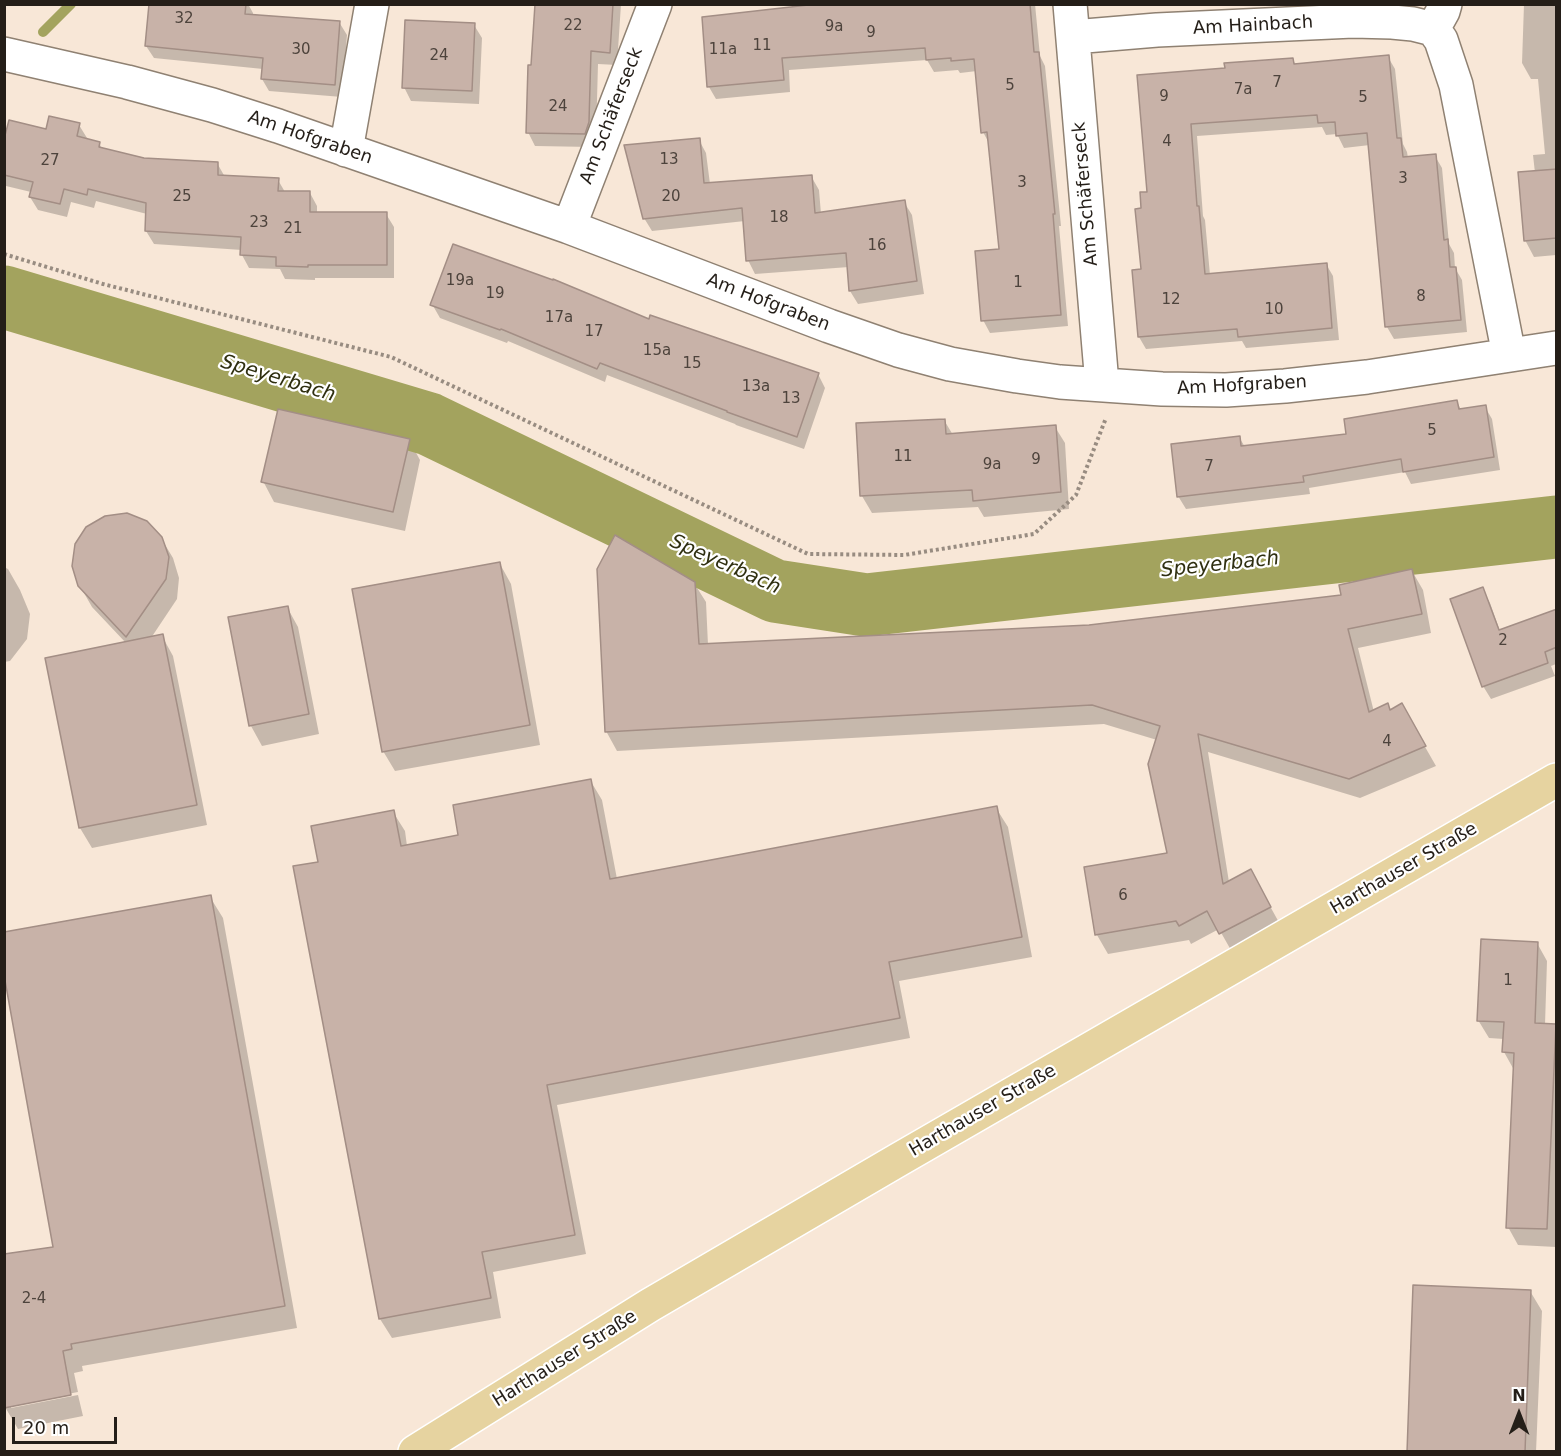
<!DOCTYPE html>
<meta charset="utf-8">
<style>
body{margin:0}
#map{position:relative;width:1561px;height:1456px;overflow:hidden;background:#f8e7d7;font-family:"DejaVu Sans",sans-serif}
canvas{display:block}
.frame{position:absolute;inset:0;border:6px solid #241e18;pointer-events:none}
.north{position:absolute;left:1489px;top:1384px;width:60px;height:60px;-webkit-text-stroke:4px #fff;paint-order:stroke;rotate:0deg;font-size:16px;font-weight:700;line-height:24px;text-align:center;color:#241e18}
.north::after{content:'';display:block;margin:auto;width:21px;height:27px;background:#241e18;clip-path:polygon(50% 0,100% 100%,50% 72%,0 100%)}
.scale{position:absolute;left:12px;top:1417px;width:105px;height:27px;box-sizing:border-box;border:3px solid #241e18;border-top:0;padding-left:8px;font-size:18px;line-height:21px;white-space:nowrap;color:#241e18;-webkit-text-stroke:4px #fff;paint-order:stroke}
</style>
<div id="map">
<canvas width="1561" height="1456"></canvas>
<div class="frame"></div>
<div class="north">N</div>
<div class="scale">20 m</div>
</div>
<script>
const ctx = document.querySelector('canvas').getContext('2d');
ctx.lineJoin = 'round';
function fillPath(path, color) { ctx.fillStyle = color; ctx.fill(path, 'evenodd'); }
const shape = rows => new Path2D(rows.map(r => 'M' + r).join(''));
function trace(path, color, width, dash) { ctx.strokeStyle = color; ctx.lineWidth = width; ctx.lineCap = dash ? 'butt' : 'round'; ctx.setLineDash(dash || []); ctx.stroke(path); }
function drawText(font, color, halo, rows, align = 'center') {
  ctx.font = font + ' "DejaVu Sans",sans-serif'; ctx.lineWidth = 4.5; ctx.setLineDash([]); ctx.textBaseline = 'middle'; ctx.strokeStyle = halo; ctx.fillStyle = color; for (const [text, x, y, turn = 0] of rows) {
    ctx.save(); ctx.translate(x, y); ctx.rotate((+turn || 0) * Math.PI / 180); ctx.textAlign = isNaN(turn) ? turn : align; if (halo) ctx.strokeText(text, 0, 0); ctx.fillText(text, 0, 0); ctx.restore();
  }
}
fillPath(shape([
 [151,4,248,4,253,13,253,16,339,22,347,35,342,97,269,91,262,79,263,69,154,58,146,46],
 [537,4,621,4,617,65,598,64,596,136,592,147,535,146,528,132],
 [816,4,1035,4,1040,56,1045,66,1061,226,1059,226,1068,326,990,333,983,320,1001,251,990,145,983,132,977,71,960,73,958,70,934,72,927,60,789,70,790,92,716,99,709,87],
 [1524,4,1556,4,1556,255,1534,257,1525,240,1535,173,1533,155,1545,154,1538,79,1531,79,1522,63],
 [474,25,482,38,479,104,411,101,404,87],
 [1388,57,1395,69,1403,144,1407,152,1408,158,1435,156,1442,168,1449,244,1454,253,1455,268,1462,280,1467,332,1394,339,1387,327,1370,145,1344,148,1337,134,1326,135,1322,127,1197,136,1203,216,1205,220,1210,275,1326,264,1333,276,1339,340,1246,348,1242,341,1146,349,1139,337,1143,271,1143,209,1148,193,1138,77,1226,70,1293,59,1296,66],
 [79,125,87,138,86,140,99,143,102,149,143,160,217,163,225,177,278,180,285,192,310,193,317,206,317,214,386,214,394,227,394,278,315,278,315,280,285,279,280,269,249,268,242,255,242,250,154,244,146,231,147,214,96,201,94,208,71,202,67,217,38,210,30,197,31,192,6,186,4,146,47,130],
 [699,140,706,153,710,184,811,176,819,190,821,214,904,202,912,215,924,294,858,304,850,291,849,267,755,274,748,260,745,221,652,231,644,218],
 [432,304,649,321,818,374,825,388,804,449,736,425,735,424,607,375,605,382,508,341,507,343,440,318],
 [1457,402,1461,410,1485,407,1492,419,1500,470,1411,484,1405,472,1309,488,1310,494,1186,509,1178,496,1239,437,1245,447,1348,436],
 [944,420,953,435,1055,427,1065,443,1069,509,984,517,978,507,872,513,862,496],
 [409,440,420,460,405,531,274,502,263,481],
 [161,538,173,558,179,578,177,599,151,638,162,636,173,656,207,825,92,848,80,828,47,659,126,643,92,607,80,586],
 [500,564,511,584,540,745,395,771,383,751],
 [4,567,8,569,20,590,30,614,27,639,10,661,4,662],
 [1412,571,1423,590,1431,633,1358,648,1374,712,1388,705,1391,711,1401,705,1436,766,1360,798,1208,752,1229,882,1261,890,1281,926,1232,952,1219,929,1191,944,1189,940,1108,954,1097,935,1085,869,1169,854,1157,740,1104,724,617,751,606,731,694,583,706,602,708,645,1089,626,1343,596],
 [1482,589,1490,603,1500,631,1556,610,1556,664,1551,666,1555,676,1491,699,1483,686],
 [287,607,298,627,319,734,262,746,251,726],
 [590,780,602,800,617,879,996,808,1008,827,1032,957,899,981,910,1038,557,1105,586,1254,493,1272,501,1318,392,1338,380,1319,295,868,319,863,393,812,405,831,407,846,460,837],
 [210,897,223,918,297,1328,82,1366,83,1371,74,1373,78,1392,11,1405,11,1408,78,1395,83,1416,18,1429,5,1407,55,1248],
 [1537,943,1547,961,1545,1025,1555,1026,1556,1029,1556,1247,1518,1245,1508,1227,1514,1070,1504,1052,1504,1039,1489,1038,1478,1020],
 [1530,1291,1542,1311,1536,1452,1409,1452]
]), '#0003');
trace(shape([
 [43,32,71,4]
]), '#a3a35e', 10);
trace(shape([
 [4,297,429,424,775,591,866,605,1556,527]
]), '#a3a35e', 63);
const building = shape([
 [149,4,246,4,245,14,340,21,335,85,261,79,263,58,145,46,149,4],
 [535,4,613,4,610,53,591,51,589,122,585,134,526,133,528,65,531,65,535,4],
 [817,4,1030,4,1034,52,1039,52,1055,214,1053,214,1061,315,981,321,975,251,999,249,987,132,981,133,974,59,951,61,951,58,926,60,925,48,782,58,784,80,707,87,702,17,817,4],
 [405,20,475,23,472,91,402,88,405,20],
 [1389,55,1397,138,1401,138,1403,157,1436,154,1444,240,1448,239,1450,267,1456,267,1461,320,1385,327,1367,133,1336,136,1335,122,1318,123,1317,115,1191,124,1197,206,1199,206,1205,274,1327,263,1332,328,1238,337,1237,329,1138,337,1132,270,1141,269,1135,209,1141,208,1140,192,1147,192,1137,75,1225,68,1224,63,1293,58,1294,64,1389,55],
 [49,116,80,123,77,136,100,142,99,147,144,158,218,162,218,175,279,178,278,191,310,191,310,212,387,212,387,265,308,265,308,267,276,266,276,257,240,255,241,237,145,231,146,203,88,189,87,195,64,189,60,204,29,197,33,182,4,175,4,139,9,120,46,129,49,116],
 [700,138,704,183,812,175,815,213,905,200,917,281,849,291,846,253,746,261,742,208,643,219,624,145,700,138],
 [1557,169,1557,238,1524,241,1518,172,1557,169],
 [453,244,553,280,553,279,649,319,650,315,819,373,797,437,727,412,727,411,600,363,597,369,501,329,500,330,430,305,453,244],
 [1457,400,1459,409,1486,405,1494,457,1403,472,1401,459,1303,476,1304,482,1177,497,1171,444,1240,436,1241,446,1346,434,1344,419,1457,400],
 [278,409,410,439,393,512,261,482,278,409],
 [945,419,946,434,1056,425,1061,492,973,501,972,490,860,496,856,423,945,419],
 [127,513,147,521,162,537,169,557,166,579,126,637,78,586,72,566,75,544,86,527,105,516,127,513],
 [615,535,695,582,699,644,1089,625,1341,595,1339,585,1412,569,1422,614,1348,629,1369,712,1388,703,1390,710,1402,703,1426,746,1349,779,1198,734,1223,884,1251,869,1271,907,1219,934,1207,911,1179,926,1176,921,1095,935,1084,867,1167,853,1148,764,1160,726,1092,705,605,732,597,569,615,535],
 [500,562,530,725,382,752,352,589,500,562],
 [1483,587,1499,630,1557,609,1557,647,1545,652,1548,663,1482,687,1450,599,1483,587],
 [288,606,309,714,249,726,228,617,288,606],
 [163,634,197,805,79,828,45,658,163,634],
 [591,779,610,879,997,806,1022,937,889,962,900,1018,547,1085,575,1235,482,1252,491,1298,379,1319,293,866,318,862,311,826,394,810,401,846,458,835,453,805,591,779],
 [211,895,285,1306,71,1344,72,1349,63,1351,71,1395,4,1408,4,1254,53,1247,4,975,4,932,211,895],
 [1481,939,1538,942,1535,1023,1556,1024,1547,1229,1506,1228,1514,1053,1502,1052,1504,1022,1477,1021,1481,939],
 [1413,1285,1531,1290,1525,1452,1407,1452,1413,1285]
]);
fillPath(building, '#c8b2a8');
trace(building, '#a38e85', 1.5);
const minor = shape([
 [1070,4,1102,384],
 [1433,29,1443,11,1445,4],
 [1073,37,1157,30,1353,21,1392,22,1413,24,1433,29,1441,40,1456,85,1509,355],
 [4,54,127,82,212,105,278,126,569,227,829,326,898,350,950,364,1017,376,1060,382,1162,389,1226,390,1285,386,1367,377,1556,348],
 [346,150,372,4],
 [569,227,655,4]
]);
const major = shape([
 [415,1452,650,1305,898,1160,1556,780]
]);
trace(minor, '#8f8172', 36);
trace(major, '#fff', 36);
trace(shape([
 [4,254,103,284,391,357,808,554,904,555,1034,534,1076,495,1106,418]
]), '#988c81', 4, [3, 3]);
trace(minor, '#fff', 33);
trace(major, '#e6d3a0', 33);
drawText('15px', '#4d433c', null, [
 ["32",184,19],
 ["22",573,26],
 ["9a",834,27],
 ["9",871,33],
 ["11",762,46],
 ["30",301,50],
 ["11a",723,50],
 ["24",439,56],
 ["7",1277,83],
 ["5",1010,86],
 ["7a",1243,90],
 ["9",1164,97],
 ["5",1363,98],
 ["24",558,107],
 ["4",1167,142],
 ["13",669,160],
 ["27",50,161],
 ["3",1403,179],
 ["3",1022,183],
 ["25",182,197],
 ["20",671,197],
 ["18",779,218],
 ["23",259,223],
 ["21",293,229],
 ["16",877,246],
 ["19a",460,281],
 ["1",1018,283],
 ["19",495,294],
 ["8",1421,297],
 ["12",1171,300],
 ["10",1274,310],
 ["17a",559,318],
 ["17",594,332],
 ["15a",657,351],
 ["15",692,364],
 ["13a",756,387],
 ["13",791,399],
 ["5",1432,431],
 ["11",903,457],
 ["9",1036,460],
 ["9a",992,465],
 ["7",1209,467],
 ["2",1503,641],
 ["4",1387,742],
 ["6",1123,896],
 ["1",1508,981],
 ["2-4",34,1299]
]);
drawText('18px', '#241e18', '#fff', [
 ["Am Hainbach",1253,26,-3],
 ["Am Schäferseck",612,116,-69],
 ["Am Hofgraben",310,138,19],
 ["Am Schäferseck",1086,194,-95],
 ["Am Hofgraben",768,303,21],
 ["Am Hofgraben",1242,386,-3],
 ["Harthauser Straße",1404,869,-30],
 ["Harthauser Straße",983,1111,-30],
 ["Harthauser Straße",565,1359,-32]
]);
drawText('italic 20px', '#2f2f10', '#fff', [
 ["Speyerbach",278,379,17],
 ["Speyerbach",725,565,24],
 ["Speyerbach",1220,565,-6]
]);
</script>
